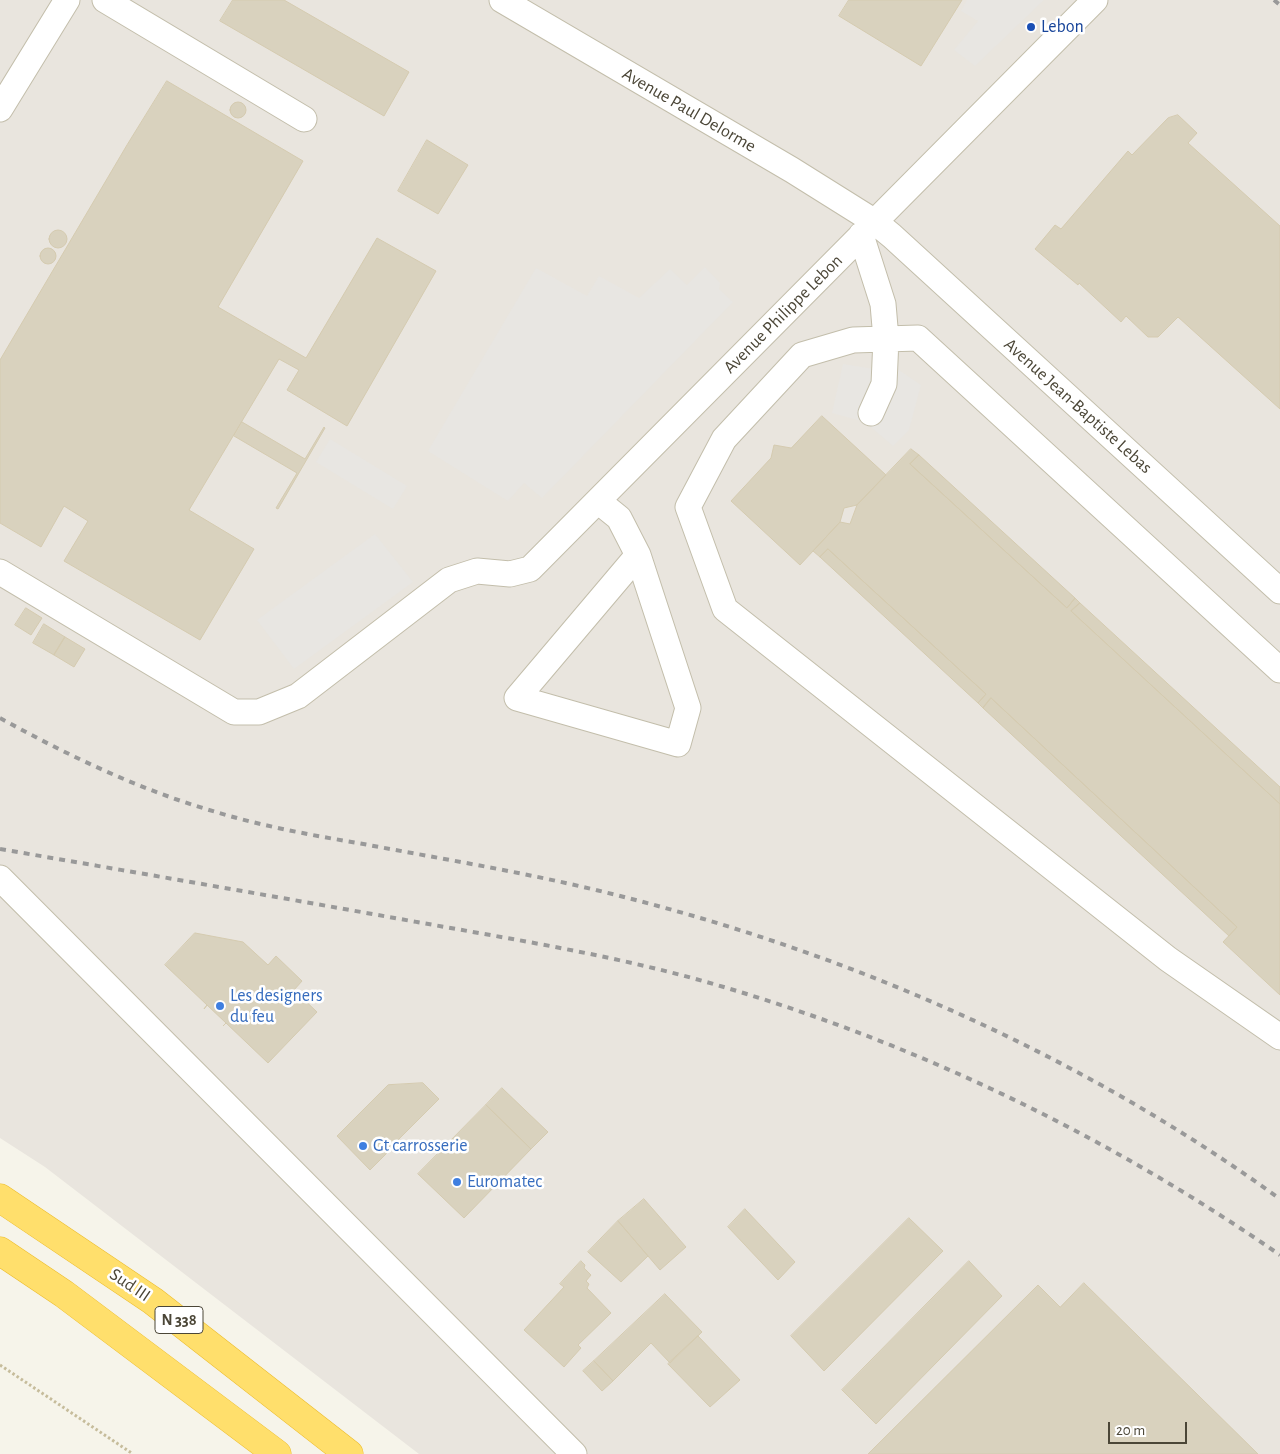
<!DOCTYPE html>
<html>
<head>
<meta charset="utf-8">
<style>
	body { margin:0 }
	#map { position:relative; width:1280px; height:1454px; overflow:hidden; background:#f6f4ea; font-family:"Alegreya Sans",sans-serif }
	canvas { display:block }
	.scale { position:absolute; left:1108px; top:1422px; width:79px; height:22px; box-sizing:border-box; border:2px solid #4b4637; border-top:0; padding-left:6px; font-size:15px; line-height:18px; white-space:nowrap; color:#4b4637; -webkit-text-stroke:4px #fff; paint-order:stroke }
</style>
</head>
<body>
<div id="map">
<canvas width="1280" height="1454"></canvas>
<div class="scale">20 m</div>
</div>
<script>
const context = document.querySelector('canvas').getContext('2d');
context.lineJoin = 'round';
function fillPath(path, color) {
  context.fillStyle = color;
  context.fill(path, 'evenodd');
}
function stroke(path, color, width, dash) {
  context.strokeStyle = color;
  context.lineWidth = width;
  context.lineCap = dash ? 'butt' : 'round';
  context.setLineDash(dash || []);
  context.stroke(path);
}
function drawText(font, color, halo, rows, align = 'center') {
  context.font = font + ' "Alegreya Sans",sans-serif';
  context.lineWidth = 5;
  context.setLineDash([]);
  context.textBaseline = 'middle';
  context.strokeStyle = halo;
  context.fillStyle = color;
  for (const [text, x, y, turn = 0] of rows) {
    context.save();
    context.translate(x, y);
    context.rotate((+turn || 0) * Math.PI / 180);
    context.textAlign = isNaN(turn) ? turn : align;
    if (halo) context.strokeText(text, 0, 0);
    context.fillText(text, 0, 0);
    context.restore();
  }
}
fillPath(new Path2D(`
	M0,0H1280V1454H419L45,1167L0,1138Z`), '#e9e5de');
fillPath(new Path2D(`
	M967,0H1044L975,66L954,50L978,21L961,11Z
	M705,267L720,283L719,289L733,302L542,498L524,483L508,501L428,451L536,268L587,296L599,276L639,298L670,269L687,285Z
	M843,364L874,369L890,364L921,385L909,430L893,446L865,422L832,413Z
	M330,439L407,486L393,509L316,462Z
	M375,534L413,582L294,669L257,620Z`), '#e8e6e2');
const building = new Path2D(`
	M233,0H284L409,72L384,116L220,21Z
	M849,0H962L921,66L839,16Z
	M167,81L303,161L218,307L306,358L377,238L436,271L347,426L287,390L299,370L279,359L189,510L254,549L200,640L64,561L88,521L64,506L41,547L0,523V360L127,145Z
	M230 110a8 8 0 1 1 16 0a8 8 0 1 1-16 0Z
	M1178,115L1197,133L1188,143L1280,226V409L1178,317L1158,337H1148L1126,316L1121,322L1079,283L1078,285L1035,249L1055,225L1061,229L1128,151L1132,155L1168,118Z
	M427,140L468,165L438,214L398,191Z
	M49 239a9 9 0 1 1 18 0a9 9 0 1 1-18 0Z
	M40 256a8 8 0 1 1 16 0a8 8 0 1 1-16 0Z
	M822,416L886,475L857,505L844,508L840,522L800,565L731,501L771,458L774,445L791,448Z
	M242,422L305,459L324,427L325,428L278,509L276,508L297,473L234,436Z
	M911,449L919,455L910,464L1067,608L1075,598L1080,603L1071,611L1280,804V995L1223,942L1237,927L991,698L983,708L978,703L986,694L828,549L820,557L813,551L840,522L850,524L857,505Z
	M919,455L1075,598L1067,608L910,464Z
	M828,549L986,694L978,703L820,557Z
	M1080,603L1280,787V804L1071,611Z
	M26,608L42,618L31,635L15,625Z
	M44,624L65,637L54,655L33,643Z
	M65,637L85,649L74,667L54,655Z
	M991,698L1237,927L1229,936L983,708Z
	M195,933L243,942L268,965L276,956L302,981L294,990L317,1012L268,1063L226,1023L223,1026L226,1023L207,1005L204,1009L207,1005L165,965Z
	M423,1083L439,1099L386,1152L387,1153L370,1170L337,1136L388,1085Z
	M502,1088L548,1132L531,1149L486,1105Z
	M486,1105L531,1149L464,1218L418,1174Z
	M644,1199L686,1247L660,1270L618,1221Z
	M745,1209L795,1262L778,1280L728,1227Z
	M909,1218L943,1251L824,1371L791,1336Z
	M618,1221L648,1256L621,1282L588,1252Z
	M581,1261L585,1265L584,1268L591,1275L586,1281L589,1284L587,1288L611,1313L578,1345L581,1348L564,1367L524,1330L564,1287L560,1284Z
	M969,1261L1002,1296L876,1424L842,1390Z
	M1084,1283L1258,1454H868L1038,1285L1060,1307Z
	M665,1294L702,1332L670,1363L651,1343L613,1381L594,1361Z
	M698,1336L740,1380L710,1407L668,1364Z
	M594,1361L613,1381L602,1391L583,1371Z`);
fillPath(building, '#d9d2be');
stroke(building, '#d5cbb0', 1);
const minor = new Path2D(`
	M105,0L304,119
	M502,0L792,170L875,222L892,236L1280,591
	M0,109L67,0
	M861,235L883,304L886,339L884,384L871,413
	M598,501L619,518L638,555L688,708L678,744L517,698L638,555
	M0,572L234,712H259L298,696L449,580L477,571L510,574L530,569L1095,0
	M1280,670L918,338L853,340L802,355L724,439L688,507L725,609L1168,959L1280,1037
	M0,878L574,1454`);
const highway = new Path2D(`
	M0,1198L153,1301L349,1454
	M0,1251L64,1294L277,1454`);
stroke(minor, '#c3beab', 27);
stroke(highway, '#ecbc2e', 29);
stroke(new Path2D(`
	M0,1365L133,1454`), '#c6bc9b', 3, [2.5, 2.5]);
stroke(minor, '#fff', 25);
stroke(highway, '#ffdf6c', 28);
stroke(new Path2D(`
	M1274,0L1280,5
	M0,718C69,756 140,790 216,812C262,826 310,835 358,843C437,858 517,871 596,890C840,949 1076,1051 1280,1199
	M0,849C139,873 278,897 417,922C517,940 618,956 717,985C918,1044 1108,1136 1280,1255`), '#999', 4, [6, 6]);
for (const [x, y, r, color] of [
	[1031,27,5,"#1a4fb4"],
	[220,1006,5,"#3f7fe0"],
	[363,1146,5,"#3f7fe0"],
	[457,1182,5,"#3f7fe0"]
]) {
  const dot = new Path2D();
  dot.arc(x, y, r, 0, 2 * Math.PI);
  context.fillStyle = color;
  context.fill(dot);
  stroke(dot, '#fff', 2);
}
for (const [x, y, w] of [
	[179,1320,48]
]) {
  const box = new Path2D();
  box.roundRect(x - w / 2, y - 13.5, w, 27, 4);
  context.fillStyle = '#fff';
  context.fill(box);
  stroke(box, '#4b4637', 1);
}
drawText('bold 16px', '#4b4637', null, [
	["N 338",179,1320]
]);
drawText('18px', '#164399', '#fff', [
	["Lebon",1041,27]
], 'left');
drawText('18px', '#4b4637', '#fff', [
	["Avenue Paul Delorme",689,110,30],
	["Avenue Philippe Lebon",783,314,-45],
	["Avenue Jean-Baptiste Lebas",1078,406,42],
	["Sud III",130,1285,34]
]);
drawText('18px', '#366cbe', '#fff', [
	["Les designers",230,996],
	["du feu",230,1017],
	["Gt carrosserie",373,1146],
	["Euromatec",467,1182]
], 'left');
</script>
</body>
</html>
